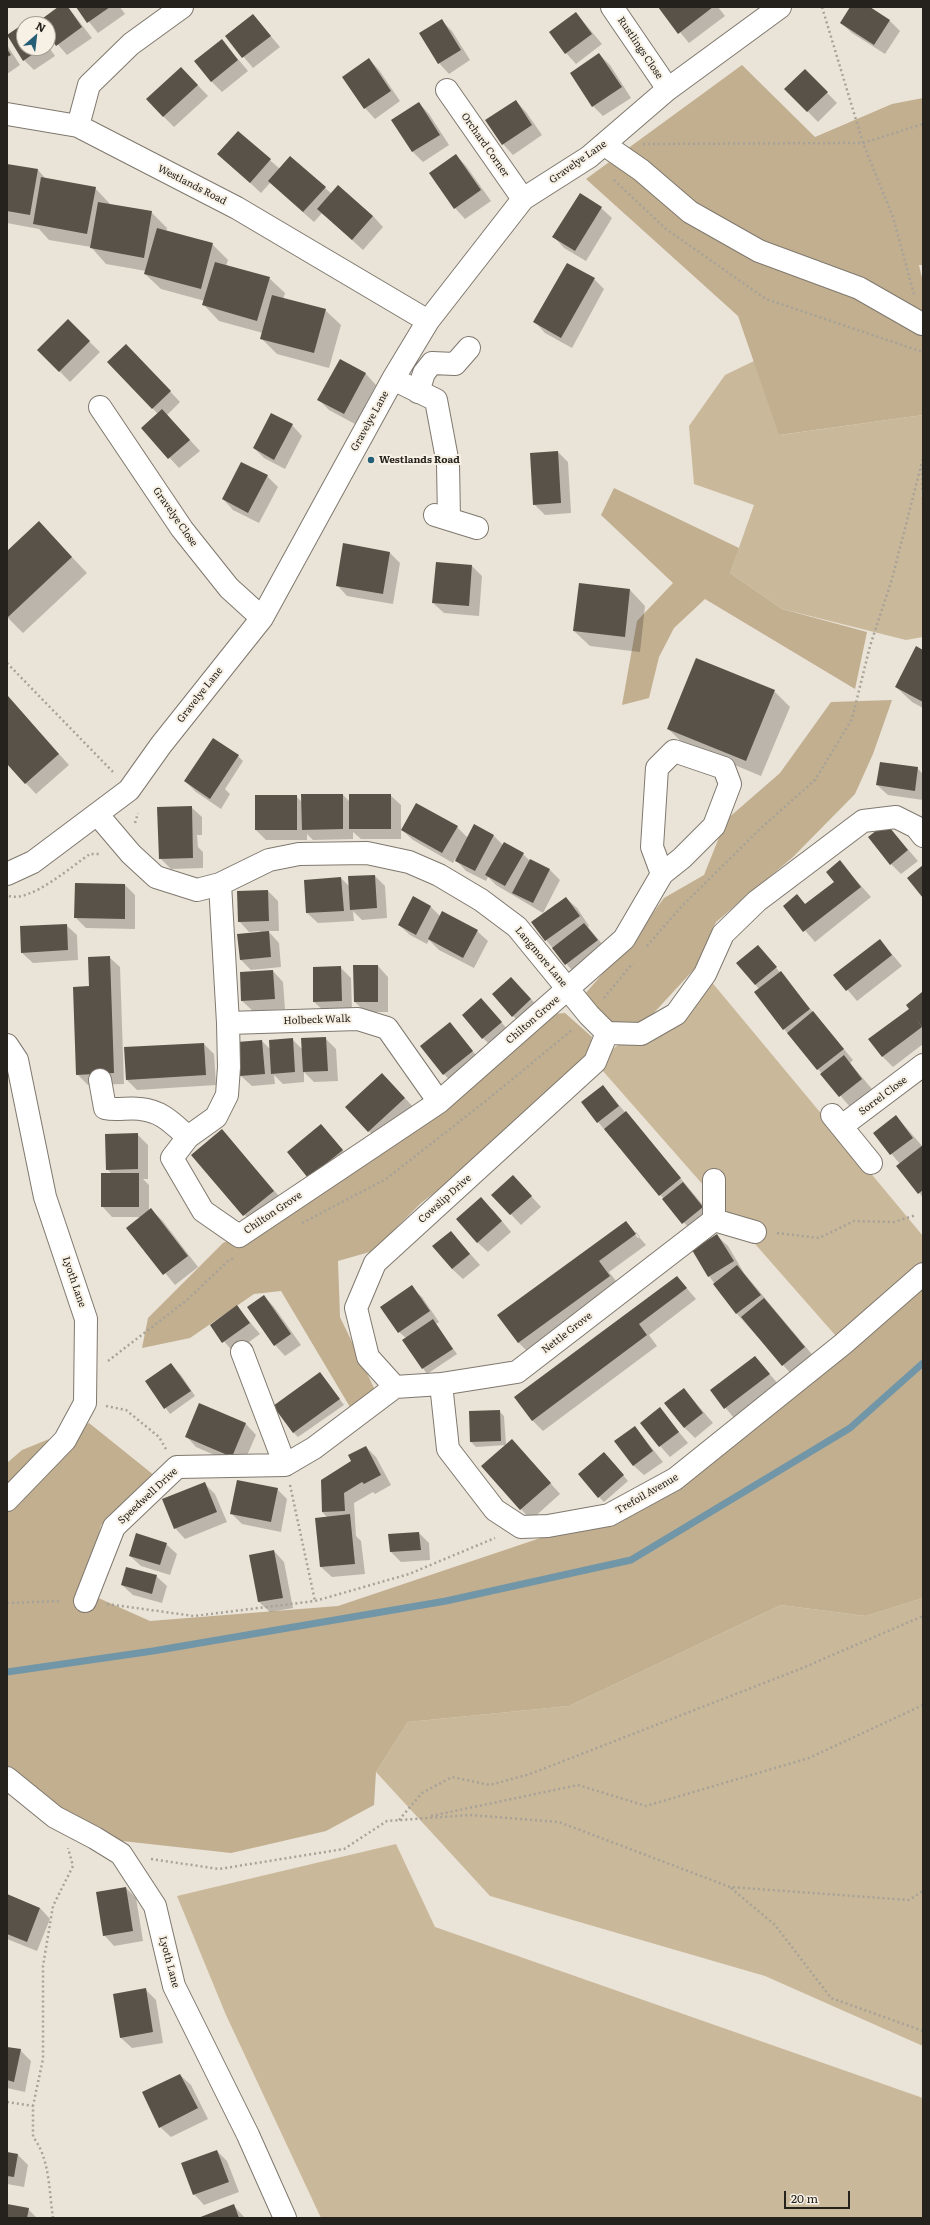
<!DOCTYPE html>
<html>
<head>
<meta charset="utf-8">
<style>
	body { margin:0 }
	#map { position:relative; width:930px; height:2225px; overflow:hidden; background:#eae3d7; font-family:Literata,serif }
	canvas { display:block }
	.frame { position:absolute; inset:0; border:8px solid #25221d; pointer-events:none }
	.north { position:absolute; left:16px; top:16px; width:40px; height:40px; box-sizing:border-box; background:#f7f0e4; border:1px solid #a39e94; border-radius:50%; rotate:28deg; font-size:11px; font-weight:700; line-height:16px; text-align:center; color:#25221d }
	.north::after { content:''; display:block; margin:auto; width:14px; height:18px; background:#245f77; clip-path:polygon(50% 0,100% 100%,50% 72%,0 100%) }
	.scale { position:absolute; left:784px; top:2191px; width:66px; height:18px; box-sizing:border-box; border:2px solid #25221d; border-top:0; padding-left:5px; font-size:12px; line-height:14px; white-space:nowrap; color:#25221d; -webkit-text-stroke:3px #f7f0e4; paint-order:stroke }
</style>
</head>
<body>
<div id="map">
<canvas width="930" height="2225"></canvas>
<div class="frame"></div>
<div class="north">N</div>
<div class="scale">20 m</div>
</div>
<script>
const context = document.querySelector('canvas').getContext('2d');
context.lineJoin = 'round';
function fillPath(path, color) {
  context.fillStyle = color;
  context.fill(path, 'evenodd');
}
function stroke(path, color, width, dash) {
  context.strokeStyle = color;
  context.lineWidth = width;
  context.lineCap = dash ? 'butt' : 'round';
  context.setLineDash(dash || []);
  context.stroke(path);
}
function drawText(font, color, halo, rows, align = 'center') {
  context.font = font + ' Literata,serif';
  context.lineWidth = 4;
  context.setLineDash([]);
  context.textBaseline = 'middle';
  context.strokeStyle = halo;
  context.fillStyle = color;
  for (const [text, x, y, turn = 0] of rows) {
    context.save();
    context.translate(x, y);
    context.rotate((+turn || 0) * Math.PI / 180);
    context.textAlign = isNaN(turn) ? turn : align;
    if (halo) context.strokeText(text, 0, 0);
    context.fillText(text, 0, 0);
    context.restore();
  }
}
fillPath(new Path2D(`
	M754,361L780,435L923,415V488L921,495L923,496V637L906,640L782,609L730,573L754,505L694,484L689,426L725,375Z
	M705,974L923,1236V1274L843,1344L595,1062L640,1029Z
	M923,1598V2046L765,1976L490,1896L376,1772L408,1722L569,1706L781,1605L866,1616Z
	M396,1844L435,1927L923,2098V2218H321L226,2015L177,1896Z`), '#cab89a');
fillPath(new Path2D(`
	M742,65L815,137L892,104L923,98V265H919L923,282V415L779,435L738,316L586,179Z
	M614,488L739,548L730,573L782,609L867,632L855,689L705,599L674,628L659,657L649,698L622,705L637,621L673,583L601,515Z
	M892,700L873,754L855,794L793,857L716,922L698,965L639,1029L612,1028L584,995L637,934L664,898L704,875L726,820L780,773L831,702Z
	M565,1013L592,1037L587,1061L508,1137L421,1203L373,1251L338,1261L340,1317L375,1390L350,1407L281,1291L254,1294L190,1338L142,1348L148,1318L223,1243L305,1205L552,1014Z
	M923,1274V1598L866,1616L781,1605L569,1706L408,1722L376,1772L374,1805L326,1831L231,1853L95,1838L7,1773V1463L22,1450L89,1423L155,1476L101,1525L85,1592L150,1621L338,1606L609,1515L675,1479Z`), '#c2af90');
fillPath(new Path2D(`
	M60,7H68L92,38L67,55L48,33V24H42Z
	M77,7H120L125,14L98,33Z
	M659,7H718L725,16L689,43Z
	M851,7H868L889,20L900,31L885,54L852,33L841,23Z
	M576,13L602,44L576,64L566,53Z
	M253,15L280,47L253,68L226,36Z
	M442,21L452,31L470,60L449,74L439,63Z
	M24,25V48H48V46L55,56L34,70L24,60Z
	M222,40L248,71L222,92L211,81Z
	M7,45L20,65L7,74Z
	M599,54L610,65L631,98L603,116L593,106Z
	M369,59L379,70L400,101L375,119L365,108Z
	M805,70L837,103L818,122L786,89Z
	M192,79L208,96L174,127L163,116Z
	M516,101L526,112L542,135L513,155L503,144Z
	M419,103L429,114L449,145L423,162L413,152L392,120Z
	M238,132L280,169L325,188L332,194L373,216L383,227L363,250L322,213L314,222L270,183L261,193L219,154Z
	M456,155L466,166L491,201L465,219L455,208Z
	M7,165L38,170L46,179L95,188L111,205L151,212L167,228L166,232L212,244L228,260L226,266L269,278L285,293L283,299L325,310L341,325L329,368L277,354L261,338L263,333L219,321L204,305L205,301L161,289L145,274L146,271L106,264L91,247L49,240L39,229L7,223Z
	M601,208L612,218L586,261L564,248L554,237Z
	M594,279L604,289L572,348L545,333L535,322Z
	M68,321L100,352L70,382L39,350Z
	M136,355L180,402L167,415L200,451L179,468L142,428L158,414L108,362Z
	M340,360L366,374L376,385L355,424L329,410L318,399Z
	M292,425L302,436L285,469L264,458L254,448Z
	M558,452L568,462L571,513L545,515L534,504Z
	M267,476L278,487L259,523L233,510L223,499Z
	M54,538L87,573L23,633L7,617V552Z
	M390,553L400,563L393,604L347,596L337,585Z
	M472,566L482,576L479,616L444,613L433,603Z
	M630,590L645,606L640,652L590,646L574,631Z
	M923,651V708L912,702L896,687Z
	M774,691L790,707L761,776L684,744L668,729Z
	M8,698L69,765L36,794L7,763Z
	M238,756L243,761L225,789L230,794L221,809L196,792L185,781Z
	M917,768L923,774V800L888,795L877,785Z
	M343,795L350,802L390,795L401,805V839H361L353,832V839L313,840L307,834V840H266L256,830V796H296L302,802Z
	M191,807L202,817V835H197L198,847L203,852V868L171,869L160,858Z
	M886,824L918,861L901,874L891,864Z
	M475,826L494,836L503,845L523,854L530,861L550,870L560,880L543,913L496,885L488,877L486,881L466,871L455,859L453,863L413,840L402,830L457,827L468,838Z
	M840,862L871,897L815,942L784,906L797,895L806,905L836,882Z
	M375,876L385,886L387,918L362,920L353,911L354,921L318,923L307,913L341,878L350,887Z
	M125,885L135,895V929L86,928L75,917Z
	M268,891L278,901L279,931H268L279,943L281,967L251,970L241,960L260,931L249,932L239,921Z
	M413,898L431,907L441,917L477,931L488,941L474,968L439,950L429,940L427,944L410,935L399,925Z
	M566,898L577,908L589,926L588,927L607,950L576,975L546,940Z
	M66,925L77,935L78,960L33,963L22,953Z
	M880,940L902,966L857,1001L835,975Z
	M758,946L853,1060L850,1063L872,1089L850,1107L784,1029L755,992L759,989L737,963Z
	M109,957L120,967L124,1084L88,1085L77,1074L90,987Z
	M378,966L388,977V1012H365L355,1002Z
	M340,967L351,978L352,1011L325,1012L314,1002Z
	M273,971L283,982L285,1009L253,1011L242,1001Z
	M522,989L541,1010L523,1026L513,1016Z
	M922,994L923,1044L893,1067L882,1056L910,1009L907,1006Z
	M481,1000L511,1033L493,1048L483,1038Z
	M449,1024L482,1062L454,1085L444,1074Z
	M325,1038L336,1049L338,1081L314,1082L304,1072V1082L283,1084L274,1075L275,1084L252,1086L241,1076L262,1041L271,1050L292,1039L303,1050Z
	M204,1044L214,1054L216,1085L137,1090L127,1080Z
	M393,1085L415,1109L379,1142L347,1107Z
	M603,1086L713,1217L693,1233L598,1122Z
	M896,1116L923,1147V1198L900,1164L874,1133Z
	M321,1126L352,1161L309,1178Z
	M222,1130L284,1202L254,1226L193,1155Z
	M137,1134L148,1145V1179H143L149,1185V1212L151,1210L162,1220L198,1267L175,1285L128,1228L142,1217H112L102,1206L112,1174L107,1169Z
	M523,1187L541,1207L521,1225L493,1195Z
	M492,1209L511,1232L488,1252L477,1242Z
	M626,1222L646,1245L609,1272L620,1286L529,1353L518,1342ZM633,1232H636L640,1237L638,1238Z
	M451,1232L480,1265L463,1279L452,1269Z
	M717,1236L728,1246L744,1273L815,1358L793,1376L737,1314L709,1276Z
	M677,1277L696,1299L649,1335L657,1346L543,1431L532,1420Z
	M411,1287L422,1297L439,1322L436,1324L457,1354L427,1374L403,1340L406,1338L399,1332Z
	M264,1296L274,1307L301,1345L285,1356L275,1345L248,1307Z
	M237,1307L260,1334L234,1353L211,1326Z
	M755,1357L779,1385L735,1419L711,1391Z
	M171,1364L181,1375L195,1396L170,1414L146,1381Z
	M320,1373L344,1405L298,1437L293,1432Z
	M684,1389L713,1423L695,1438L684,1427Z
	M660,1409L688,1443L670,1457L660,1446Z
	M499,1411L504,1416L506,1445L476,1447L471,1442Z
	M246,1424L256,1435L242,1467L196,1447L186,1436Z
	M635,1427L663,1462L644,1475L633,1465Z
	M366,1447L376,1457L391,1485L375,1494L373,1492L354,1503L356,1536L361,1541L365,1574L332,1577L321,1567L328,1518L322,1512L353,1462Z
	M522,1451L560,1494L531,1520L521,1509Z
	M609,1458L628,1481L604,1502L599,1497Z
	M205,1484L215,1494L227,1522L185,1539L175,1528Z
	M277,1489L287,1499L281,1532L242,1524L231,1513Z
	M419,1533L429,1543L430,1560L401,1562L391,1552Z
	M166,1544L177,1554L170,1575L141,1566L130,1556Z
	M274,1551L284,1562L293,1608L270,1612L259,1602Z
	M156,1576L167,1586L162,1603L133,1595L122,1585Z
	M126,1888L136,1898L143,1941L114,1946L104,1935Z
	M7,1895L40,1908L50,1919L37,1951L7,1939Z
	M145,1989L156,2000L163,2043L132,2048L121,2038L114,1995Z
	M7,2048L20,2050L31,2061L25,2092L7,2088Z
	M180,2075L191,2085L208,2119L171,2137L160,2127Z
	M217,2151L227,2161L239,2192L204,2205L194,2194Z
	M7,2153L18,2155L28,2165L24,2187L7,2184Z
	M7,2205L28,2209L37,2218H7Z
	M233,2205L245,2218H201Z`), '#0003');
stroke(new Path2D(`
	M7,1672L153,1651L446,1601L631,1560L850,1428L923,1363`), '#7196a7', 7);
fillPath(new Path2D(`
	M58,7H68L82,27L56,46L48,34V24H41L39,21Z
	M76,7H110L87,23Z
	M658,7H713L678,34Z
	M850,7H870L890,20L874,45L840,23Z
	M576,12L592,34L565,54L549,32Z
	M253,14L271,36L242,58L225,36Z
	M442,19L461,50L438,64L419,33Z
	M29,20L31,24H24V48H42L23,61L7,35Z
	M222,39L238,60L211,82L194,61Z
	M7,49L11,55L7,57Z
	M599,53L622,87L592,107L570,73Z
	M369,58L391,91L364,109L342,77Z
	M181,67L198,85L163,117L146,99Z
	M805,69L828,92L807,112L784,89Z
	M516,100L532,125L502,145L485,120Z
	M419,102L440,135L412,152L391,120Z
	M238,131L271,159L250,183L217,154Z
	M456,154L481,190L454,209L429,173Z
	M290,156L326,187L303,212L268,181Z
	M7,164L38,169L30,215L7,211Z
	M41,177L96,187L87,234L33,224Z
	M338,185L373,216L352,240L317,209Z
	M580,193L602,207L575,251L552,237Z
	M98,202L152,211L144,258L90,248Z
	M157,228L213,243L201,289L144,274Z
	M215,262L270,277L257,321L202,305Z
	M567,263L595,278L561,338L533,322Z
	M272,295L326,309L314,353L260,339Z
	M68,319L90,341L59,372L37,350Z
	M126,344L171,391L152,409L107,362Z
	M340,359L366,373L344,414L317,400Z
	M162,409L190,440L168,459L141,428Z
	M271,413L293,424L274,460L253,448Z
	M558,451L561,503L533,505L530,453Z
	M241,462L268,475L248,513L222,499Z
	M39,521L72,557L7,618V551Z
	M343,543L390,552L383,594L336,586Z
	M436,562L472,565L469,606L432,603Z
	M579,583L630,589L625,637L573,631Z
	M916,646L923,650V702L895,687Z
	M696,658L775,690L746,761L667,729Z
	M8,696L59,754L25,784L7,764Z
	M213,738L239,755L210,799L184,781Z
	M880,762L918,767L915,791L876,785Z
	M301,794H343V829L302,830Z
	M349,794H391V829H349Z
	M255,795H297V830H255Z
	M416,803L458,826L442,853L401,830Z
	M192,806L193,858L159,859L157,807Z
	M886,823L908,850L890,865L868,837Z
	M474,824L494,835L475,871L455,861Z
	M504,842L524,853L505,886L485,875Z
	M530,859L550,869L533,903L512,893Z
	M840,860L861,887L803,932L783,906L797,894L805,904L834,882L826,872Z
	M923,865V898L907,878Z
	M375,875L377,908L350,910L348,876Z
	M341,877L344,911L306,913L304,880Z
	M75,883L125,884V919L74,918Z
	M268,890L269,921L238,922L237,891Z
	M413,896L431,906L416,935L398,925Z
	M566,897L580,916L545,941L531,922Z
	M442,911L478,930L463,958L428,939Z
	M584,923L598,940L565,965L552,948Z
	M67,924L68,950L21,953L20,926Z
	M269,931L271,957L240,960L237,934Z
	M880,939L892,955L846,991L833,975Z
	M758,945L777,967L755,985L736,963Z
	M110,956L114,1073L76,1075L73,987L89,986L88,957Z
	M353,965H378V1002H354Z
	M341,966L342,1001L313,1002V967Z
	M273,970L275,999L241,1001L240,972Z
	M781,971L810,1009L783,1030L754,992Z
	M511,977L531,999L512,1017L492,994Z
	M922,992L923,1028L915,1017L922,1027L882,1057L868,1039L909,1009L906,1005Z
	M481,998L502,1022L482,1039L462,1015Z
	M813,1011L844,1049L817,1070L787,1033Z
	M450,1022L473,1051L443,1075L420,1046Z
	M326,1037L328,1071L303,1072L301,1038Z
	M293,1038L295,1072L271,1074L269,1040Z
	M262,1040L265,1074L240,1076L237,1042Z
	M204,1043L206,1075L126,1080L124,1047Z
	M844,1055L862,1079L839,1097L820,1074Z
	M382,1073L405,1098L368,1132L345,1107Z
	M603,1085L619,1106L597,1123L581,1102Z
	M626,1111L681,1178L659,1196L604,1129Z
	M896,1115L913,1138L890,1155L873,1133Z
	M321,1124L343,1150L308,1178L287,1152Z
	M222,1129L274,1191L243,1216L191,1155Z
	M138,1133V1169L106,1170L105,1134Z
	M923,1145V1190L918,1194L896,1166Z
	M101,1173H139V1207H101Z
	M513,1175L532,1196L510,1215L491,1195Z
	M683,1182L703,1207L682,1224L662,1199Z
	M481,1197L502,1221L477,1243L456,1219Z
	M151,1208L188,1256L163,1275L126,1228Z
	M626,1221L636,1234L599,1261L610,1276L518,1343L497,1315Z
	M451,1231L470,1254L452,1269L432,1246Z
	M717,1234L734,1261L708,1277L692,1250Z
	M737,1265L761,1295L736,1314L713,1284Z
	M677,1276L687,1288L639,1324L647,1335L532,1421L514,1397Z
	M412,1285L430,1311L398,1333L380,1307Z
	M264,1295L291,1334L274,1346L247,1307Z
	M764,1298L805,1347L782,1366L741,1317Z
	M237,1305L250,1323L222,1343L210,1325Z
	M433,1319L453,1349L422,1369L402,1340Z
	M755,1356L770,1374L724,1409L710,1390Z
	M171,1363L191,1391L164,1409L145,1381Z
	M320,1372L340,1399L293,1433L273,1406Z
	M684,1388L703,1413L684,1428L664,1403Z
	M199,1403L246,1423L232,1457L185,1437Z
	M660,1407L679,1432L659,1447L640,1423Z
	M500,1410L501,1441L470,1442L469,1411Z
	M635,1426L653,1451L633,1466L614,1441Z
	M512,1439L551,1483L520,1510L481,1466Z
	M366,1446L381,1475L364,1484L362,1482L344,1493L345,1511L322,1512L321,1480L351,1461L348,1455Z
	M604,1452L624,1475L598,1498L578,1474Z
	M237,1480L278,1488L271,1522L230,1514Z
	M205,1482L217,1512L174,1529L162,1499Z
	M350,1514L355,1564L320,1567L315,1518Z
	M419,1532L421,1550L390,1552L388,1534Z
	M136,1533L167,1543L160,1565L129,1556Z
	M274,1550L283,1598L258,1602L249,1555Z
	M126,1567L157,1575L152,1594L121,1585Z
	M126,1887L133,1931L103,1936L96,1892Z
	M7,1894L40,1908L27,1942L7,1934Z
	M146,1988L153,2032L120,2038L113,1994Z
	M7,2047L21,2049L14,2082L7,2080Z
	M180,2074L198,2108L159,2128L142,2092Z
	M217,2150L229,2182L193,2195L181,2163Z
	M7,2152L18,2154L14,2177L7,2176Z
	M7,2204L29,2208L27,2218H7Z
	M234,2204L239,2218H198Z`), '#595248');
const minor = new Path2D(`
	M612,7L668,89
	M447,90L523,199
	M7,114L78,126L237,208L428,321
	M78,126L89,85L131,44L182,7
	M605,145L641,170L690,212L759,251L859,288L922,324
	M393,379L436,400L448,464L449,519
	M418,392L424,373L432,363L455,364L469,348
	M100,407L182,529L229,588L262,618
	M435,515L477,528
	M97,814L131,854L156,877L197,890L220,884L269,860L299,854L367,853L409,862L439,875L481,900L517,927L589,1015L607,1033L641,1034L676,1014L705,974L723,934L757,901L863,821L896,817L916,827L923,836
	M7,874L33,862L129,790L161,745L262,618L393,379L428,321L523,199L589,157L668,89L780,7
	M220,884L228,1023L229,1067L227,1095L216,1117L188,1137L172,1158L203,1211L239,1236L439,1102L624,939L662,874L652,847L657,768L674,751L724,768L730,784L714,826L682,858L662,874
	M228,1023L358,1019L387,1028L439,1102
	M7,1045L17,1060L45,1197L86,1319L85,1403L65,1440L7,1500
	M100,1080L105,1108C117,1111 128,1107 140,1109C162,1111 172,1123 188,1137
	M832,1115L871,1163
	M842,1126L923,1065
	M714,1180V1220L755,1232
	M242,1352L285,1465
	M441,1384L448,1449L495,1510L521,1527L548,1526L609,1515L675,1479L843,1344L923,1274
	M395,1387L368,1357L356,1308L375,1263L595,1062L607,1033
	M395,1387L441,1384L517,1372L714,1220
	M85,1601L114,1527L177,1467L285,1465L314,1448L395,1387
	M7,1778L55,1817L95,1838L121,1854L155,1906L174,1986L248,2135L285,2218`);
stroke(minor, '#7f786e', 24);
stroke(new Path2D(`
	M822,7L863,143L893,217L914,294
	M643,144L863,143L923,124
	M614,180L666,229L766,299L923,352
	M922,468L923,505
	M7,663L114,773
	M135,823L138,813
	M9,896C30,903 72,866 90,854H101
	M647,946L681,907L762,827L815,780L852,719L870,646L892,579L923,458
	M604,998L633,963
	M302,1223L386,1179L487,1100L572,1030
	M777,1233L819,1238L854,1221L894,1222L916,1215
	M108,1361L187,1300L228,1261L234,1258
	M106,1406L126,1410L159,1437L166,1449
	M290,1485L315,1601
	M7,1603L62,1601
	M107,1604L194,1616L315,1601L409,1574L495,1538
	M431,1816L578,1785L646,1806L809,1758L923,1705
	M399,1820L422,1793L452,1777L490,1785L530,1774L800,1669L923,1616
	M151,1859L219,1869L344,1849L387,1821L470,1815L559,1822L730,1887L909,1900L923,1891
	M731,1888L775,1925L831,1998L923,2031
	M7,2102L33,2106
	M53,2218C49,2192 50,2158 33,2137V2106L43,2059V1966L53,1906L73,1866L68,1848`), '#a7a298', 2.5, [2, 3]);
stroke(minor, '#fff', 22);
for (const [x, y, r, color] of [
	[371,460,4,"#245f77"]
]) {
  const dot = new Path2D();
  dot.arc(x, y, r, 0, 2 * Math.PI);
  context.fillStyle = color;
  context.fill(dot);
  stroke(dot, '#f7f0e4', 1.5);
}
drawText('10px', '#25221d', '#f7f0e4', [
	["Rustlings Close",640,48,56],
	["Orchard Corner",485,145,55],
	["Gravelye Lane",578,162,-35],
	["Westlands Road",192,185,27],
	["Gravelye Lane",370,421,-61],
	["Gravelye Close",175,517,55],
	["Gravelye Lane",200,695,-52],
	["Langmore Lane",541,957,50],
	["Holbeck Walk",317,1020,-2],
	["Chilton Grove",533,1020,-41],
	["Sorrel Close",883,1096,-37],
	["Cowslip Drive",445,1199,-42],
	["Chilton Grove",273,1213,-34],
	["Lyoth Lane",74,1282,71],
	["Nettle Grove",567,1333,-38],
	["Trefoil Avenue",647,1494,-30],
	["Speedwell Drive",148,1496,-43],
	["Lyoth Lane",169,1962,75]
]);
drawText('bold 10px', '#25221d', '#f7f0e4', [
	["Westlands Road",379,460]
], 'left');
</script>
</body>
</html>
